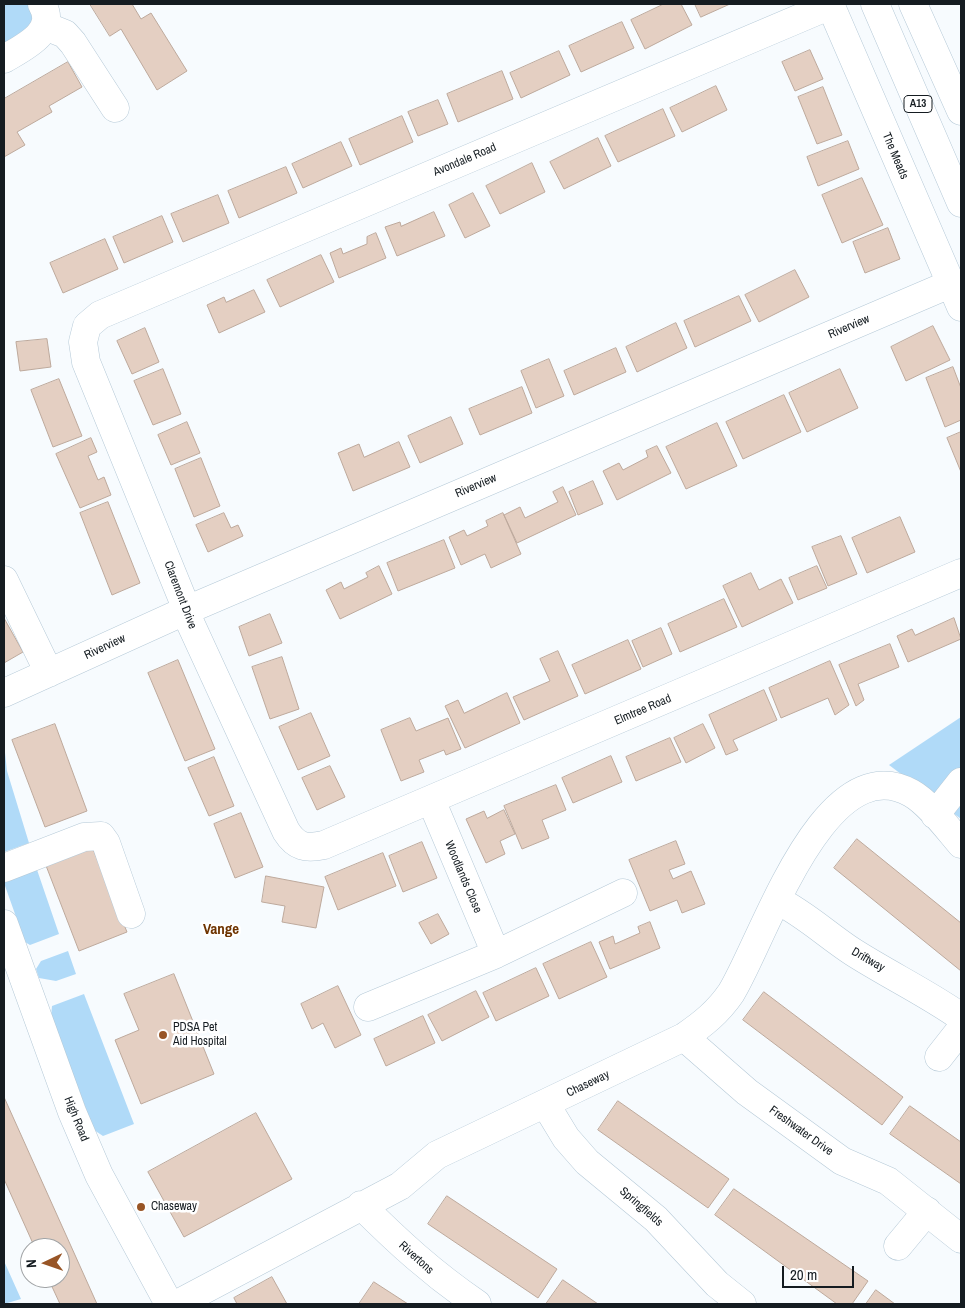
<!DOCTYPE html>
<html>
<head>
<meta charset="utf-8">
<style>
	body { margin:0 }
	#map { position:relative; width:965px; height:1308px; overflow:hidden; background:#f7fbfe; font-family:"Archivo Narrow",sans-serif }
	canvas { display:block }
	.frame { position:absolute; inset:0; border:5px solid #151c21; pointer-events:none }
	.north { position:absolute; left:20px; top:1238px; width:50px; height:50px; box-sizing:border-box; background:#fff; border:1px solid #a1a4a6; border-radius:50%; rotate:267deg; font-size:14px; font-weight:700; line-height:20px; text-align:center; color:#151c21 }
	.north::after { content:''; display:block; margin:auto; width:18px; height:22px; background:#985526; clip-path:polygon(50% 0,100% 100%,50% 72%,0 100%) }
	.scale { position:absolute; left:782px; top:1266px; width:72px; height:22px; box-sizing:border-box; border:2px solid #151c21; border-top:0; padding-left:6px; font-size:15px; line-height:18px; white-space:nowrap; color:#151c21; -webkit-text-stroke:4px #fff; paint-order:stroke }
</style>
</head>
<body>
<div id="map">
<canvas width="965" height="1308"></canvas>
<div class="frame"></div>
<div class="north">N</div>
<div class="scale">20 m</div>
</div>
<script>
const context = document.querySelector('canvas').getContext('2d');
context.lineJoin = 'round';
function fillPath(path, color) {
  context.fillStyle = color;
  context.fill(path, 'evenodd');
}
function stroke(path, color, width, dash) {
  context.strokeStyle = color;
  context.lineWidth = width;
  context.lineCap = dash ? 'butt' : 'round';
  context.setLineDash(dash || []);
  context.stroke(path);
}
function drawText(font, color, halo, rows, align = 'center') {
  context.font = font + ' "Archivo Narrow",sans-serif';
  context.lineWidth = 5;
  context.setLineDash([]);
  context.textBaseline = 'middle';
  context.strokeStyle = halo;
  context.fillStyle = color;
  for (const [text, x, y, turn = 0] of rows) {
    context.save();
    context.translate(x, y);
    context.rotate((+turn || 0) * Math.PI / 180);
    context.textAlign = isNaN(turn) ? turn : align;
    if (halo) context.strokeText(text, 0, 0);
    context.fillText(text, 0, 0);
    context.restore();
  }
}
fillPath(new Path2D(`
	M4,4H32L34,25L4,48Z
	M961,717V819L889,765Z
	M4,743L7,771L29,843L4,852Z
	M34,861L59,934L30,945L25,942L4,883V872Z
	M68,951L76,974L56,981L39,978L36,969L41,961Z
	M84,994L134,1124L103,1136L94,1130L51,1017L52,1006Z
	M4,1261L21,1299L4,1304Z`), '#b0daf8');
const building = new Path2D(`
	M90,4H132L141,19L151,13L187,71L157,90L121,29L110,36Z
	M664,4H681L692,25L645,49L631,20Z
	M695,4H730L701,17Z
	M622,22L634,48L581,72L569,46Z
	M810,50L823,79L795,91L782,62Z
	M559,51L570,75L521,98L510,73Z
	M68,62L82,87L49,106L52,112L17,132L25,145L4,157V99Z
	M502,71L513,99L458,122L447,94Z
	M716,86L727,110L682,132L670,108Z
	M823,87L842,135L817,144L798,97Z
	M438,100L448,124L418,136L408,112Z
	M663,109L675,136L618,162L605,136Z
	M402,116L413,142L360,165L349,139Z
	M598,138L611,166L564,189L550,162Z
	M848,141L859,169L818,186L807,157Z
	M341,142L352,166L303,188L292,164Z
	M532,163L545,192L500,214L486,186Z
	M286,167L297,193L239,218L228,191Z
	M862,178L883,225L842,243L822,195Z
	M473,193L490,226L465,238L449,205Z
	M218,195L229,223L183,242L171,214Z
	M434,212L445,236L397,256L385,227L400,222L401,226Z
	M162,216L173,242L124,263L113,237Z
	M888,228L900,259L865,273L853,242Z
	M376,233L386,258L339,278L330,253L341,248L343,254L367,244V237Z
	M105,239L118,269L63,293L50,263Z
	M321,255L334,282L280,307L267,280Z
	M795,270L809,297L759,322L745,295Z
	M254,290L265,312L219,333L207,305L224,297L226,302Z
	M739,296L751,321L695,347L684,321Z
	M676,323L687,348L637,372L626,347Z
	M933,326L950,360L906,381L891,347Z
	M145,328L159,362L132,374L117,341Z
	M47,339L51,367L20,371L16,342Z
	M616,348L626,372L574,395L564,371Z
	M549,359L564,396L536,408L521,371Z
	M953,367L961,388V420L945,427L926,378Z
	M163,369L181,414L153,425L134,381Z
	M840,369L858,408L807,432L789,393Z
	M59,379L82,436L53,447L31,390Z
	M522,387L532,413L480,435L469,409Z
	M784,395L801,432L743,459L726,422Z
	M451,417L463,444L420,463L408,436Z
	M187,422L200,453L171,465L158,435Z
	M717,423L737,466L686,489L666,447Z
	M961,432V472L947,438Z
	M91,438L97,452L88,456L98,480L104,477L111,495L80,508L56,454Z
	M399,442L410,467L353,491L338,453L359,444L364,457Z
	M657,446L671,473L617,500L603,471L619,463L623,470L648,457L646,451Z
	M201,458L220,506L194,517L175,469Z
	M593,481L603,504L578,515L569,492Z
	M563,487L576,515L517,543L504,515L520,507L525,518L558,502L553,492Z
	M108,502L140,583L112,595L80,513Z
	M224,513L231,528L238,525L243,536L208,552L196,525Z
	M503,513L521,554L491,568L485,554L461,565L449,537L464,530L467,536L488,526L486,521Z
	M900,517L915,552L867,573L852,538Z
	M841,536L857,574L828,586L812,547Z
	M444,540L455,568L398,591L387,563Z
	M379,566L392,594L340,619L326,590L341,582L344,589L368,577L366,573Z
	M817,566L827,588L798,600L789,578Z
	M751,573L759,590L781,579L793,603L742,627L723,586Z
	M724,599L737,627L680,652L668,624Z
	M270,614L282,643L249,656L239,627Z
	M4,618L23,652L4,663Z
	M954,618L961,639L908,662L897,636L912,629L915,635Z
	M661,628L672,654L643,667L632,641Z
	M628,640L641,669L585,694L572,665Z
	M890,644L899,667L858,684L864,700L856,706L839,665Z
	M558,651L578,696L524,720L513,697L550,681L540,659Z
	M282,657L299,709L270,719L252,667Z
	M178,660L215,749L185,761L148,673Z
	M830,661L849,705L835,715L828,698L781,718L769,688Z
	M764,690L777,720L733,740L738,750L726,755L709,715Z
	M507,693L520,723L465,748L445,706L458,700L464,713Z
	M311,713L330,756L298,770L279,727Z
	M410,718L416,731L448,718L461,749L446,755L444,750L419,760L424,772L401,781L381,730Z
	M55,724L87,811L45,827L12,740Z
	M703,724L715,748L686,763L674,738Z
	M670,738L681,762L636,781L626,757Z
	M611,756L622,782L573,803L562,778Z
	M214,757L234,806L209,816L188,768Z
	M330,766L345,797L317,810L302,778Z
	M556,785L566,810L542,820L549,838L522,849L504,806Z
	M504,810L515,834L500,841L505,854L486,863L466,819L484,811L487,818Z
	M241,813L263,867L235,878L214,824Z
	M857,839L961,923V971L834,868Z
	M676,841L685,864L669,870L673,879L691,871L705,904L682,913L677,900L650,911L629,860Z
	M422,842L437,878L403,892L389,856Z
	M91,844L127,932L79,951L45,863Z
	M383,853L396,886L338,910L325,877Z
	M266,876L324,887L316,928L282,922L285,906L262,902Z
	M438,914L449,934L431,944L419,923Z
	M650,922L660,948L610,969L599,942L613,936L615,944L640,933L638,927Z
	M591,942L607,977L559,999L543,964Z
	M536,968L549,996L496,1021L483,993Z
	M174,974L214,1074L141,1104L115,1040L139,1030L124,994Z
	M338,986L361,1035L335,1048L323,1023L312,1029L301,1004Z
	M476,991L489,1017L442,1041L428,1015Z
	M764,992L903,1097L882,1125L743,1020Z
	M423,1016L435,1043L386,1066L374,1039Z
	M4,1097L97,1304H60L48,1278H60V1248H35L4,1179Z
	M618,1101L729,1179L708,1208L598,1130Z
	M910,1106L961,1142V1184L890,1134Z
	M256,1113L292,1179L184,1237L148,1172Z
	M734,1189L868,1281L852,1304H837L715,1215Z
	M447,1196L557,1269L538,1298L428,1224Z
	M272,1277L287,1304H237L234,1298Z
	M563,1280L598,1304H546Z
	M374,1282L408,1304H359Z
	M876,1290L895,1304H866Z`);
fillPath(building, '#e4cfc2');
stroke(building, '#bda99c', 1);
const minor = new Path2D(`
	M830,4L961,307
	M831,5L100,315L87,326L83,342L86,362L187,610L188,618L286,831C296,847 306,849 324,845L961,573
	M45,26L65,34L73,43L115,108
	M4,59C24,47 58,32 42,4
	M4,580L49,673
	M4,693L187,610L950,284
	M431,800L496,954
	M935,815L961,782
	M4,868L84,837L101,836L106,843L131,914
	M777,900C805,914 827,935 853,952C889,975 927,993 961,1017
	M368,1007L496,954L623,893
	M684,1037L747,1092L842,1161L888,1181L961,1239
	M939,1057L961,1029
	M546,1105L566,1138L587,1162L656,1219L717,1284L742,1304
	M361,1205C399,1243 432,1273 477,1304
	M898,1246L927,1211
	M177,1304L400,1186L437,1155L684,1037C703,1024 718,1012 731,993C763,942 824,745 911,793C929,803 948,829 961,844`);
const major = new Path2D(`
	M4,924L72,1112L99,1175L169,1304`);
const highway = new Path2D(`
	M875,4L961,203
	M913,4L961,111`);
stroke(minor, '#b5c9d7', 29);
stroke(major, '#b5c9d7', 29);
stroke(highway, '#b5c9d7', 29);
stroke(minor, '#fff', 28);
stroke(major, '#fff', 28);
stroke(highway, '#fff', 28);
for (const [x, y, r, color] of [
	[163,1035,5,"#985526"],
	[141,1207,5,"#985526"]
]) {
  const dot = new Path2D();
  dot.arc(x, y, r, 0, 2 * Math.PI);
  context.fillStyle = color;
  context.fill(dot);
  stroke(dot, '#fff', 2);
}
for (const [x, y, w] of [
	[918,104,28]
]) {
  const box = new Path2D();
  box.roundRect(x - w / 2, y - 8.5, w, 17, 4);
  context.fillStyle = '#fff';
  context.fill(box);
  stroke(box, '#151c21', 1);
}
drawText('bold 11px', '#151c21', null, [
	["A13",918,104]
]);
drawText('12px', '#151c21', '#fff', [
	["The Meads",895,156,67],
	["Avondale Road",465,160,-23],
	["Riverview",849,327,-23],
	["Riverview",476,486,-23],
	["Claremont Drive",180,595,69],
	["Riverview",105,647,-25],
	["Elmtree Road",643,710,-23],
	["Woodlands Close",463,877,67],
	["Driftway",868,960,30],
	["Chaseway",588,1084,-26],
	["High Road",76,1119,68],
	["Freshwater Drive",801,1131,36],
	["Springfields",641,1207,41],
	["Rivertons",416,1258,42]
]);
drawText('12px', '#151c21', '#fff', [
	["PDSA Pet",173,1028],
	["Aid Hospital",173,1042],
	["Chaseway",151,1207]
], 'left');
drawText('bold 15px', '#6f3401', '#fff', [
	["Vange",221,930]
]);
</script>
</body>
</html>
